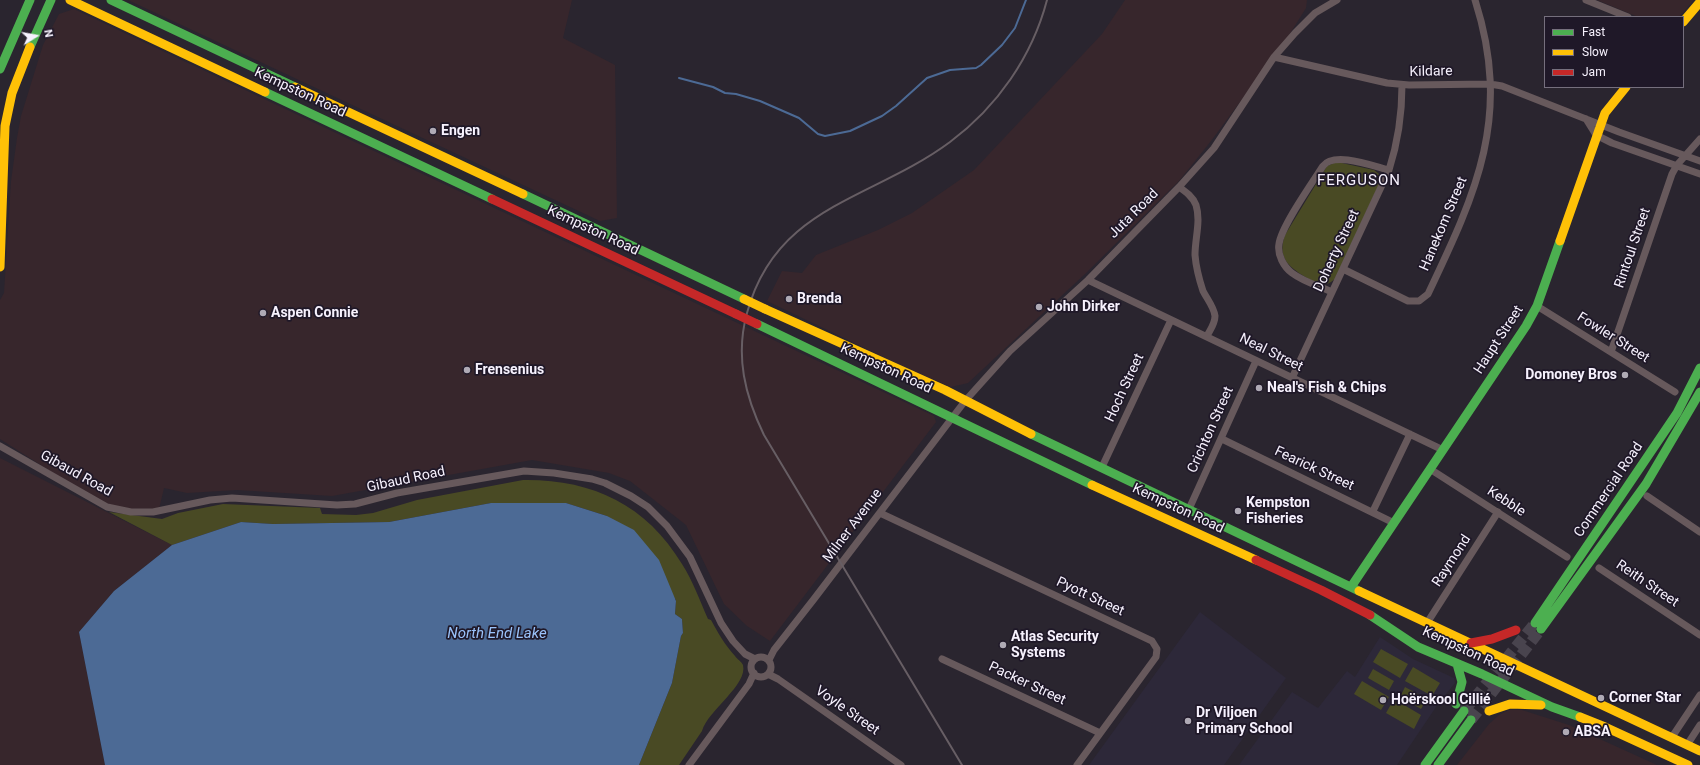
<!DOCTYPE html>
<html>
<head>
<meta charset="utf-8">
<style>
	body { margin:0 }
	#map { position:relative; width:1700px; height:765px; overflow:hidden; background:#2a252f; font-family:Roboto,sans-serif }
	canvas { display:block }
	.legend { position:absolute; left:1544px; top:16px; width:140px; height:72px; box-sizing:border-box; background:#1f1828; border:1px solid #756f7d; margin:0; padding:5px 7px; list-style:none; font-size:12px; color:#f6f1fd }
	.legend li { display:flex; align-items:center; gap:8px; height:20px }
	.legend b { width:20px; border:1px solid #756f7d }
	.north { position:absolute; left:16px; top:16px; width:40px; height:40px; -webkit-text-stroke:3px #1f1828; paint-order:stroke; rotate:79deg; font-size:11px; font-weight:700; line-height:16px; text-align:center; color:#f6f1fd }
	.north::after { content:''; display:block; margin:auto; width:14px; height:18px; background:#f6f1fd; clip-path:polygon(50% 0,100% 100%,50% 72%,0 100%) }
</style>
</head>
<body>
<div id="map">
<canvas width="1700" height="765"></canvas>
<ul class="legend">
<li><b style="height:5px;background:#4caf50"></b>Fast</li>
<li><b style="height:5px;background:#ffc107"></b>Slow</li>
<li><b style="height:5px;background:#c62828"></b>Jam</li>
</ul>
<div class="north">N</div>
</div>
<script>
const context = document.querySelector('canvas').getContext('2d');
context.lineJoin = 'round';
function fillPath(path, color) {
  context.fillStyle = color;
  context.fill(path, 'evenodd');
}
function stroke(path, color, width, dash) {
  context.strokeStyle = color;
  context.lineWidth = width;
  context.lineCap = dash ? 'butt' : 'round';
  context.setLineDash(dash || []);
  context.stroke(path);
}
function drawText(font, color, halo, rows, align = 'center') {
  context.font = font + ' Roboto,sans-serif';
  context.lineWidth = 3.5;
  context.setLineDash([]);
  context.textBaseline = 'middle';
  context.strokeStyle = halo;
  context.fillStyle = color;
  for (const [text, x, y, turn = 0] of rows) {
    context.save();
    context.translate(x, y);
    context.rotate((+turn || 0) * Math.PI / 180);
    context.textAlign = isNaN(turn) ? turn : align;
    if (halo) context.strokeText(text, 0, 0);
    context.fillText(text, 0, 0);
    context.restore();
  }
}
fillPath(new Path2D(`
	M128,0H572L563,38L615,65L617,218L600,221Z
	M1125,0H1307L1306,8L1286,40L1211,141L1179,181L1085,274L968,383L951,387L900,365L767,301L782,271L802,273L816,255L878,230L912,213L974,170L1102,34Z
	M1597,0H1694L1679,17H1638Z
	M74,9L934,416L936,422L770,641L747,626L724,604L686,525L630,481L609,473L532,460L332,496L237,490L187,493L164,488L159,509H118L97,501L0,439V300L4,293L11,181L17,138L21,116L43,45L59,14Z
	M0,458L172,545L114,591L79,632L105,765H0Z
	M1509,710H1522L1569,725L1657,765H1457L1489,724L1499,715Z`), '#37262c');
fillPath(new Path2D(`
	M1200,612L1286,678L1224,765H1089Z
	M1380,637L1413,659L1454,678L1455,683L1438,704L1397,765H1239L1292,692L1318,708L1347,671L1355,677Z`), '#2d2839');
fillPath(new Path2D(`
	M1337,162L1374,170L1379,174L1380,182L1335,279C1332,281 1330,283 1327,284C1317,286 1289,269 1285,259C1281,251 1282,244 1285,235L1327,166Z
	M523,480C591,479 646,504 682,564C693,581 700,601 708,619L711,620C718,633 725,645 735,656C737,659 742,662 743,665C748,685 708,710 702,731L679,765H639L672,683L681,636L683,633L682,619L675,614L676,600L607,516L566,503H491L389,522L273,524L241,522L172,545L109,512L162,519L178,513L223,504L320,508L322,514L356,515L373,513L417,500Z
	M1381,649L1408,664L1400,678L1373,662Z
	M1413,667L1440,683L1432,696L1405,681Z
	M1373,669L1394,681L1389,690L1368,678Z
	M1362,681L1389,697L1381,710L1354,694Z
	M1405,687L1427,699L1421,709L1400,697Z
	M1394,699L1421,715L1414,729L1386,713Z`), '#494a24');
fillPath(new Path2D(`
	M491,503H566L607,516L634,530L659,560L676,601L675,614L682,619L683,633L681,636L672,683L639,765H105L79,632L114,591L172,545L241,522L273,524L389,522Z`), '#4c6a95');
stroke(new Path2D(`
	M679,78L713,87L725,93L736,94L760,101L799,118L818,134L825,136L850,131L882,116L896,106L927,78L950,70L976,68L981,65L1002,45L1015,28L1026,0`), '#4c6a95', 2);
stroke(new Path2D(`
	M1464,711L1535,623
	M1471,720L1541,629`), '#49444e', 11, [11, 5.5]);
stroke(new Path2D(`
	M1586,0L1628,17
	M1274,57L1387,83L1409,85L1490,84L1502,86L1619,132L1700,161
	M1586,119L1596,135L1612,143L1700,174
	M1179,187C1186,192 1193,197 1196,205C1201,221 1195,238 1195,255C1196,267 1199,279 1203,291C1207,299 1214,307 1215,316C1215,324 1210,330 1207,336
	M1343,269L1408,301H1419L1428,294C1477,191 1512,116 1475,0
	M1088,280L1443,450
	M1332,292C1319,286 1304,282 1292,273C1284,267 1277,255 1279,244C1281,227 1312,183 1323,166C1334,151 1373,166 1389,170
	M1537,306L1675,392
	M1611,352L1672,174L1677,165L1700,139
	M1292,378L1389,170C1398,142 1402,115 1402,85
	M1222,439L1394,523
	M0,446L107,507L131,512H153L210,500L232,498L337,505L355,504L397,493L524,471L554,473L592,479L605,483L631,496L648,507L667,526L690,557L721,623L733,641L745,654L755,659
	M1102,467L1171,320
	M1430,469L1567,557
	M1647,496L1700,532
	M1189,509L1256,361
	M1373,511L1410,434
	M880,513L1152,641L1157,649L1156,657L1077,765
	M1599,568L1700,635
	M1427,623L1498,512
	M751 667a10 10 0 1 1 20 0a10 10 0 1 1-20 0Z
	M942,659L1100,733
	M769,660L774,650L814,599L965,401L1010,351L1088,280L1179,187L1214,148L1274,57L1295,33L1315,13L1337,0
	M768,674L778,679L901,765
	M1672,737L1700,695
	M1687,745L1700,725
	M689,765L749,684L754,673`), '#67595c', 7);
stroke(new Path2D(`
	M111,0L295,87
	M30,47L51,0
	M0,69L30,0
	M265,92L492,199
	M523,194L744,299
	M757,324L1092,485
	M1031,434L1359,591
	M1351,587L1526,326L1537,306L1560,241
	M1370,615L1418,647L1482,674L1552,707L1580,717
	M1535,623L1677,413L1700,368
	M1541,629L1646,484L1700,392
	M1456,704L1462,682L1457,664
	M1425,765L1464,711
	M1438,765L1471,720`), '#4caf50', 9);
stroke(new Path2D(`
	M70,0L265,92
	M1683,22L1700,2
	M295,87L523,194
	M1560,241L1605,113L1626,87
	M0,267L5,126L12,93L30,47
	M765,309L945,390L1031,434
	M1092,485L1256,560
	M1359,591L1700,751
	M1489,711L1510,704L1541,705
	M1580,717L1605,727L1688,765`), '#ffc107', 9);
stroke(new Path2D(`
	M492,199L736,314
	M1256,560L1321,590L1370,615
	M1471,643L1492,639L1516,630`), '#c62828', 9);
stroke(new Path2D(`
	M962,765L764,435C745,396 735,356 747,313C776,205 872,200 950,142C997,107 1032,57 1047,0`), '#675e64', 2);
stroke(new Path2D(`
	M744,299L765,309`), '#ffc107', 9);
stroke(new Path2D(`
	M736,314L757,324`), '#c62828', 9);
for (const [x, y, r, color] of [
	[433,131,4,"#afaab5"],
	[789,299,4,"#afaab5"],
	[1039,307,4,"#afaab5"],
	[263,313,4,"#afaab5"],
	[467,370,4,"#afaab5"],
	[1625,375,4,"#afaab5"],
	[1259,388,4,"#afaab5"],
	[1238,511,4,"#afaab5"],
	[1003,645,4,"#afaab5"],
	[1601,698,4,"#afaab5"],
	[1383,700,4,"#afaab5"],
	[1188,721,4,"#afaab5"],
	[1566,732,4,"#afaab5"]
]) {
  const dot = new Path2D();
  dot.arc(x, y, r, 0, 2 * Math.PI);
  context.fillStyle = color;
  context.fill(dot);
  stroke(dot, '#1f1828', 1.5);
}
drawText('14px', '#f6f1fd', '#1f1828', [
	["Kildare",1431,72,-1],
	["Kempston Road",300,93,25],
	["Juta Road",1134,214,-45],
	["Hanekom Street",1444,224,-67],
	["Kempston Road",593,231,25],
	["Rintoul Street",1633,248,-71],
	["Doherty Street",1337,251,-65],
	["Fowler Street",1613,338,32],
	["Haupt Street",1499,340,-57],
	["Neal Street",1271,353,26],
	["Kempston Road",886,369,25],
	["Hoch Street",1125,388,-65],
	["Crichton Street",1211,430,-66],
	["Fearick Street",1314,469,25],
	["Gibaud Road",76,474,29],
	["Gibaud Road",406,480,-12],
	["Commercial Road",1609,490,-56],
	["Kebble",1506,502,33],
	["Kempston Road",1178,509,25],
	["Milner Avenue",853,526,-53],
	["Raymond",1452,561,-57],
	["Reith Street",1647,584,34],
	["Pyott Street",1090,597,25],
	["Kempston Road",1468,652,25],
	["Packer Street",1027,684,25],
	["Voyle Street",847,711,35]
]);
drawText('bold 14px', '#f6f1fd', '#1f1828', [
	["Engen",441,131],
	["Brenda",797,299],
	["John Dirker",1047,307],
	["Aspen Connie",271,313],
	["Frensenius",475,370],
	["Domoney Bros",1617,375,"right"],
	["Neal's Fish & Chips",1267,388],
	["Kempston",1246,503],
	["Fisheries",1246,519],
	["Atlas Security",1011,637],
	["Systems",1011,653],
	["Corner Star",1609,698],
	["Hoërskool Cillié",1391,700],
	["Dr Viljoen",1196,713],
	["Primary School",1196,729],
	["ABSA",1574,732]
], 'left');
context.letterSpacing = '1px';
drawText('15px', '#f6f1fd', '#1f1828', [
	["FERGUSON",1359,181]
]);
context.letterSpacing = '0px';
drawText('italic 15px', '#9ac2fa', '#1f1828', [
	["North End Lake",497,634]
]);
</script>
</body>
</html>
